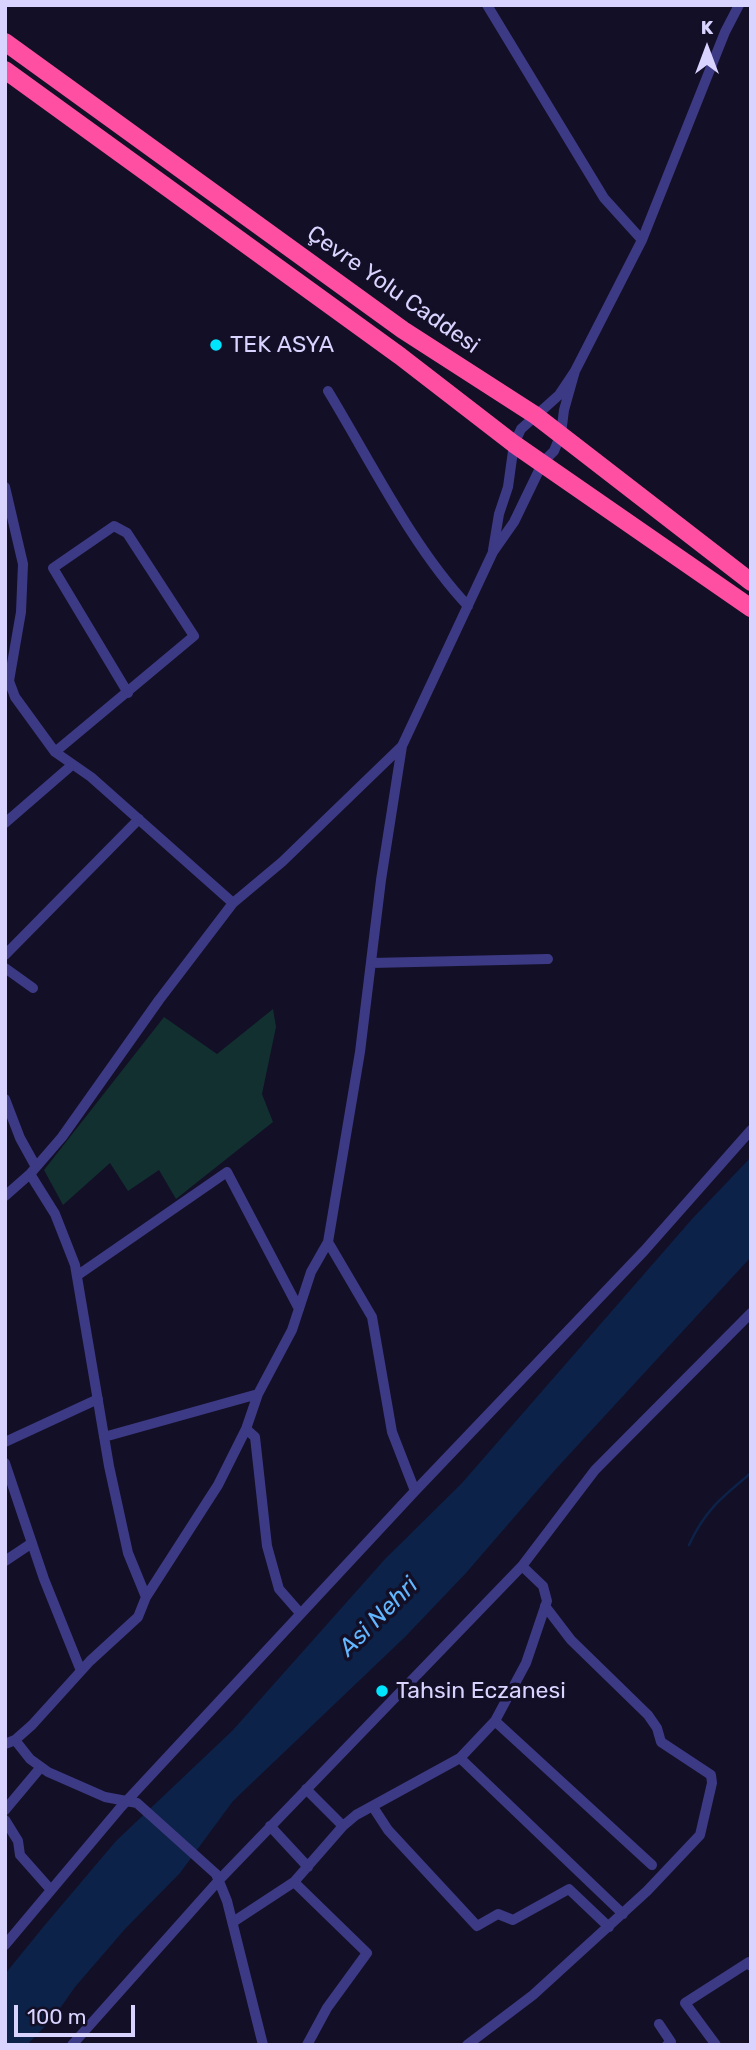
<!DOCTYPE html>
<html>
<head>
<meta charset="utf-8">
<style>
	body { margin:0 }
	#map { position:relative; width:756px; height:2050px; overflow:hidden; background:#130f26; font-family:Rubik,sans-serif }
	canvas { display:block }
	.frame { position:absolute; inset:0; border:7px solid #d9d4ff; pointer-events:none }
	.north { position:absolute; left:672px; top:14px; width:70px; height:70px; -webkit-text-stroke:5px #130f26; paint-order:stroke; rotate:0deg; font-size:19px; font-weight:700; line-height:28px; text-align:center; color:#d9d4ff }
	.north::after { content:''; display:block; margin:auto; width:24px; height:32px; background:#d9d4ff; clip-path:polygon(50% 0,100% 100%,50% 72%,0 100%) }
	.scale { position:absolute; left:14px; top:2005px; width:121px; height:32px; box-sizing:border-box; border:4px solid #d9d4ff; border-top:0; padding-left:9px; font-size:21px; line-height:24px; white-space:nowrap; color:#d9d4ff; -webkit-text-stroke:5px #130f26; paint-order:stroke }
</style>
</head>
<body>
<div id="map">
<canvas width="756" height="2050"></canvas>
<div class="frame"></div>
<div class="north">K</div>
<div class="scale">100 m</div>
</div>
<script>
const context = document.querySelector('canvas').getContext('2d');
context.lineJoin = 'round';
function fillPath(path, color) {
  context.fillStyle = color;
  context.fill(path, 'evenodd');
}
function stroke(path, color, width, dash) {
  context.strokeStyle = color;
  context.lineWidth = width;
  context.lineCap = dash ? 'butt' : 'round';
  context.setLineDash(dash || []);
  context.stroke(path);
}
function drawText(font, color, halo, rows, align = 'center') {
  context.font = font + ' Rubik,sans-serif';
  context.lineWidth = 7;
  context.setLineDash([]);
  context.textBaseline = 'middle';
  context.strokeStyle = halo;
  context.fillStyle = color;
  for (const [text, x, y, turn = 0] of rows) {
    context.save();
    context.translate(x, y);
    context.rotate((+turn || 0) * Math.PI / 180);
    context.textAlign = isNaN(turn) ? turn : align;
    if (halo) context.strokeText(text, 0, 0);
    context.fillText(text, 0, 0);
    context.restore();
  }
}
fillPath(new Path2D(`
	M273,1009L276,1027L262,1094L273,1122L176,1199L159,1170L128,1191L110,1163L63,1205L44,1170L164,1017L217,1054Z`), '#12302f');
fillPath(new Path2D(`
	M751,1157V1257L555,1470L466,1573L405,1637L233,1801L180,1873L125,1929L75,1987L54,2017L27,2045H5V1974L44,1926L116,1841L233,1730L385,1559L462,1483L692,1219Z`), '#0c2248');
stroke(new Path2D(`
	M689,1545C705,1510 722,1497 751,1473`), '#0c2248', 2.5);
stroke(new Path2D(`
	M487,5L604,198L642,240
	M328,391C370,460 413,548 468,606
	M5,487L23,564L21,612L9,681L15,697L55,752
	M493,550L499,514L508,487L514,444L521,429L559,395L575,371L642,240L725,32L739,5
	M128,693L53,568L114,526L127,533L194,636L55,752L91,777L233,903
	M5,823L72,765
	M5,955L139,819
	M371,963L548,959
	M5,968L33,988
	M5,1099L20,1138L36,1167
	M5,1196L30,1174L62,1137L159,1000L233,903L282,862L402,746
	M78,1275L227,1172L299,1309
	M246,1429L255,1437L267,1546L279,1589L300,1613
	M104,1437L258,1394
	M5,1442L98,1399
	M5,1463L44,1579L81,1671
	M415,1491L644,1251L751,1130
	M5,1561L32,1543
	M522,1566L595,1470L751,1313
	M146,1597L218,1485L246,1429L258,1394L292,1330L311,1272L328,1242L360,1052L381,880L402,746L493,552L514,522L543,462L554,451L561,434L564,410L575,371
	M15,1740L30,1759L48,1772L105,1797L137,1803L216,1874L227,1901L263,2045
	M5,1744L15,1740L32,1725L90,1661L138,1617L146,1597L128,1553L109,1466L75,1265L55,1214L30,1174
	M460,1758L623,1914
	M306,1789L343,1826
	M373,1807L388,1830L477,1926L498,1914L513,1920L569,1889L609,1927
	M5,1810L41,1767
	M5,1820L18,1841L20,1855L51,1890
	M270,1826L308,1867
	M294,1882L367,1953L327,2008L307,2045
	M233,1922L294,1882L343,1826L356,1815L460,1758L495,1721
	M5,1945L121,1807L415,1491L392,1432L372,1317L328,1242
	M659,2024L671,2042L667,2045
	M72,2045L220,1879L522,1566L543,1586L547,1601L526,1663L495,1721L652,1865
	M467,2045L533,1995L647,1891L700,1835L712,1783L711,1775L661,1742L657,1728L648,1715L571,1640L545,1606
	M716,2045L685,2003L749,1962L751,1966`), '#3d3a85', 10);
stroke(new Path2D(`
	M5,42L403,330L535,415L751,582
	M5,70L400,356L514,444L751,608`), '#ff4fa3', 18);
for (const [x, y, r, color] of [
	[216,345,7,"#00e5ff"],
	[382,1691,7,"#00e5ff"]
]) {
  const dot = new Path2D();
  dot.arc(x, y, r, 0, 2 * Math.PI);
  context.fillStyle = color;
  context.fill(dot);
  stroke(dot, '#130f26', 2.5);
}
drawText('23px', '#d9d4ff', '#130f26', [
	["Çevre Yolu Caddesi",393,290,35]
]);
drawText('23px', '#d9d4ff', '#130f26', [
	["TEK ASYA",230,345],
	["Tahsin Eczanesi",396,1691]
], 'left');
drawText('italic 24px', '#62b6ff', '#130f26', [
	["Asi Nehri",379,1617,-45]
]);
</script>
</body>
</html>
